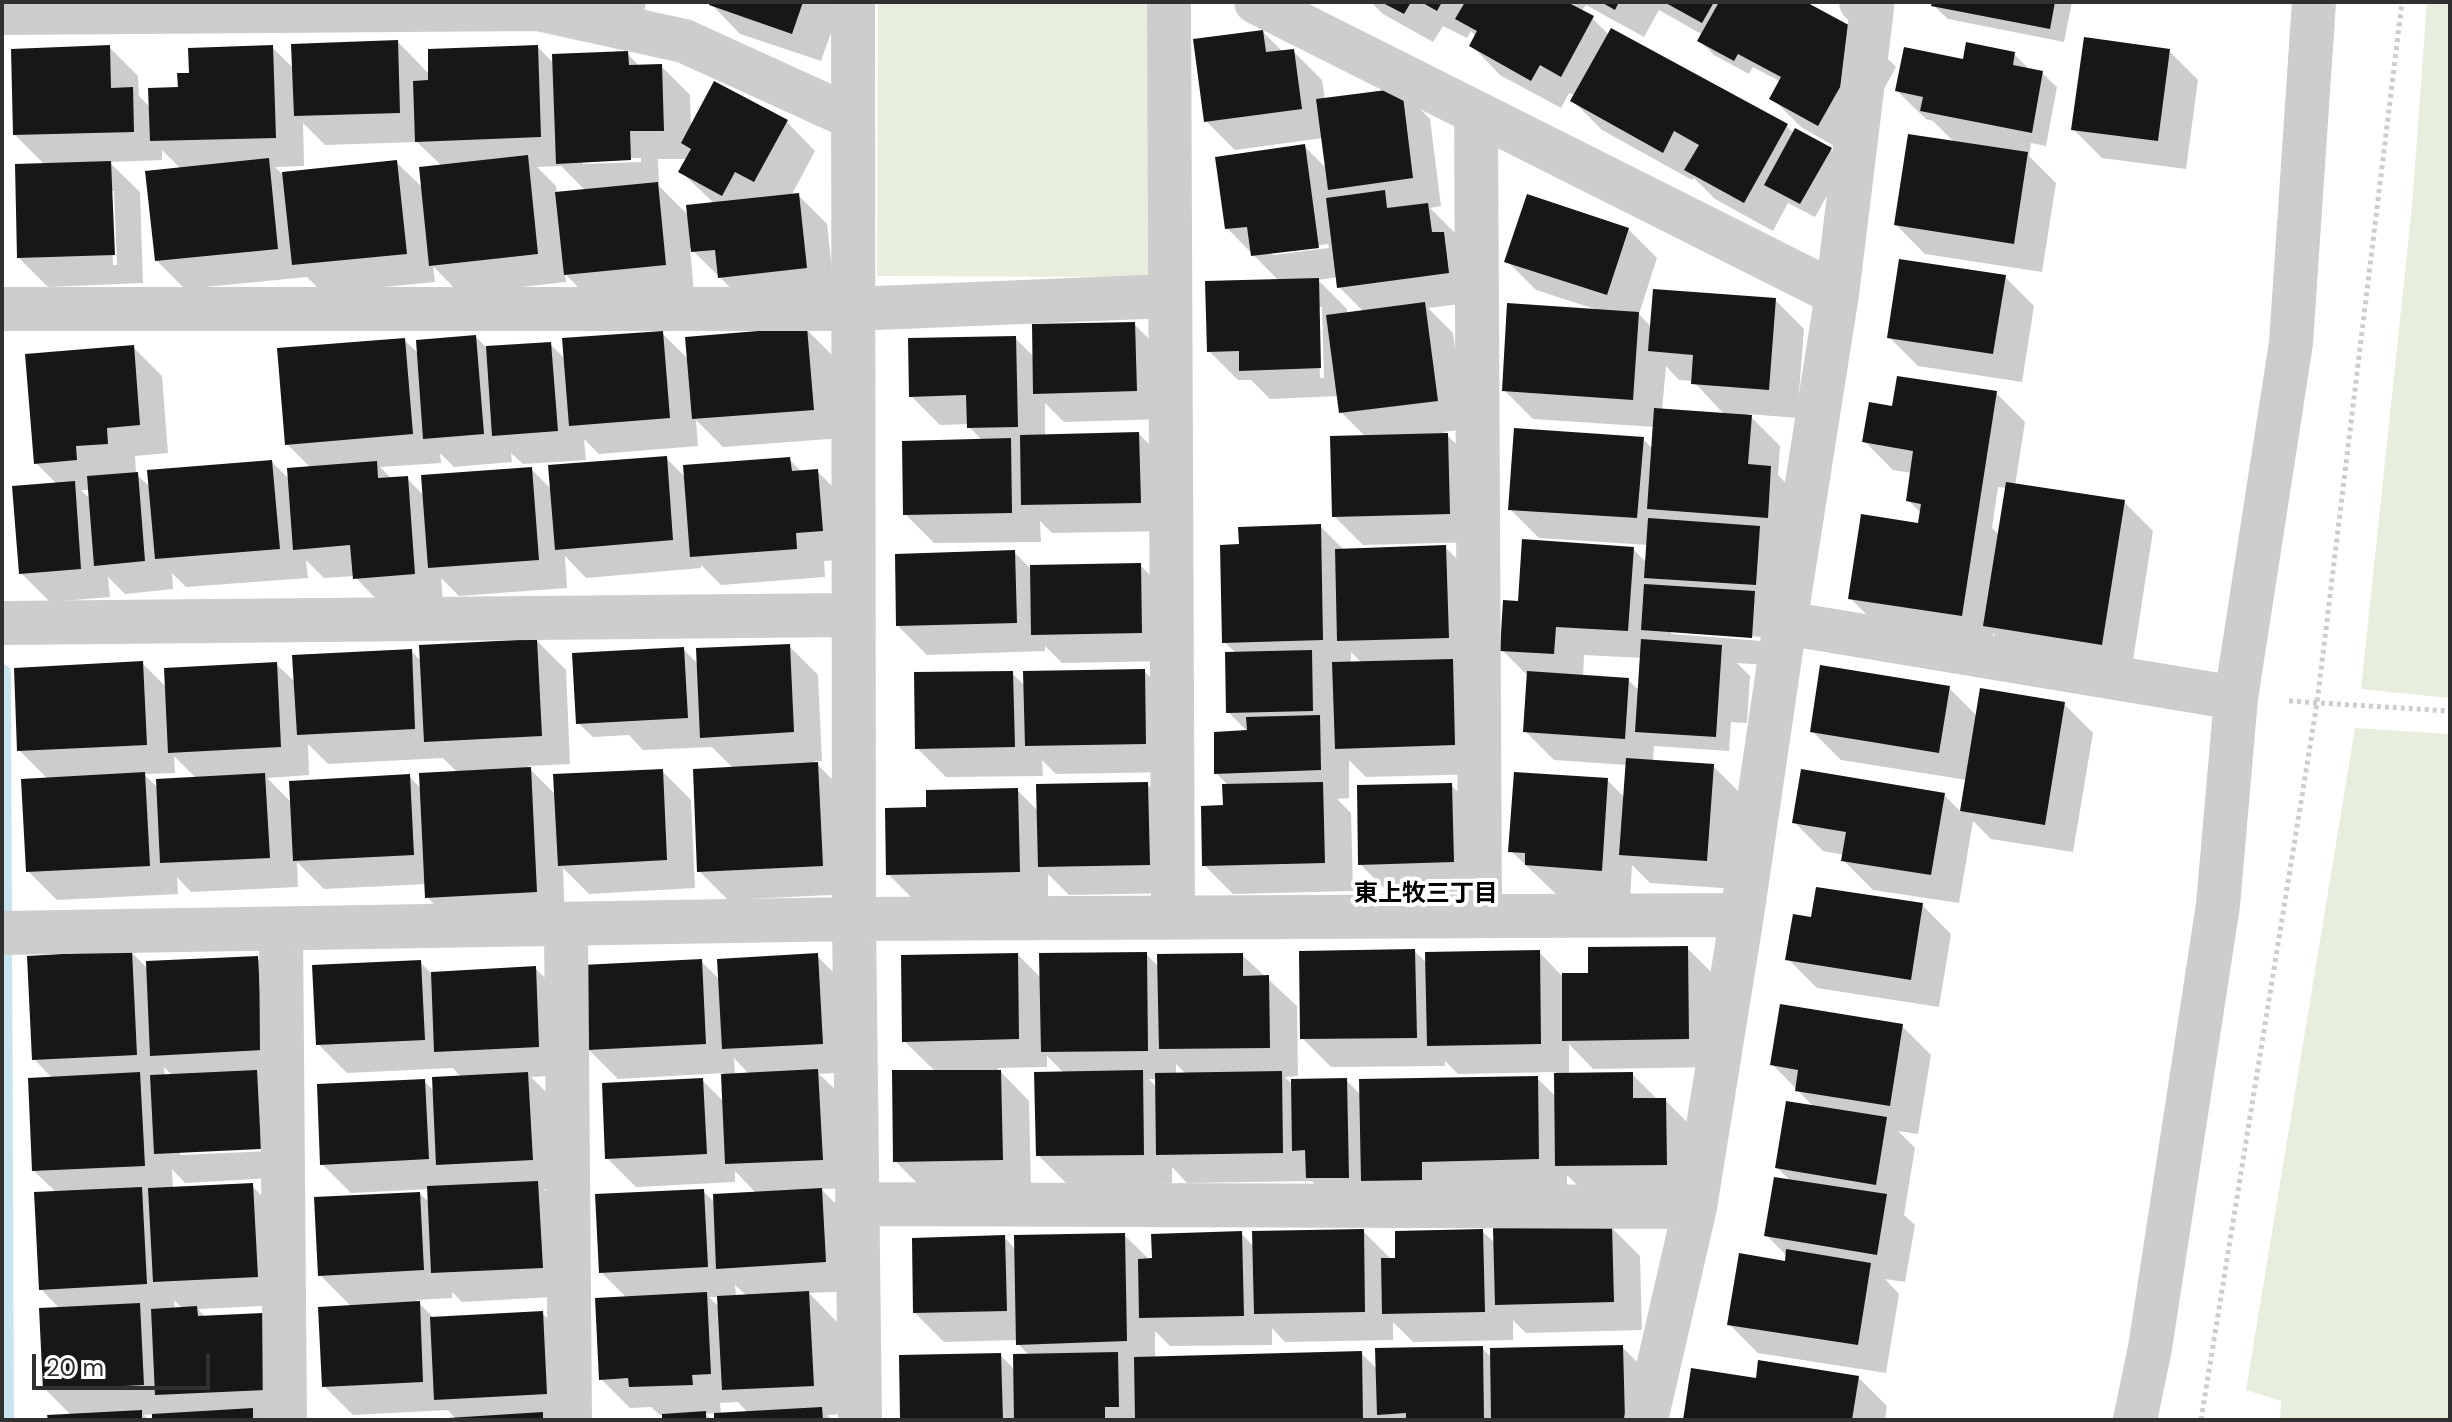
<!DOCTYPE html>
<html>
<head>
<meta charset="utf-8">
<style>
	body { margin:0 }
	#map { position:relative; width:2452px; height:1422px; overflow:hidden; background:#fff; font-family:"DM Sans",sans-serif }
	canvas { display:block }
	.frame { position:absolute; inset:0; border:4px solid #303030; pointer-events:none }
	.scale { position:absolute; left:32px; top:1354px; width:178px; height:36px; box-sizing:border-box; border:4px solid #303030; border-top:0; padding-left:10px; font-size:24px; line-height:28px; white-space:nowrap; color:#303030; -webkit-text-stroke:6px #fff; paint-order:stroke }
</style>
</head>
<body>
<div id="map">
<canvas width="2452" height="1422"></canvas>
<div class="frame"></div>
<div class="scale">20 m</div>
</div>
<script>
const context = document.querySelector('canvas').getContext('2d');
context.lineJoin = 'round';
function fillPath(path, color) {
  context.fillStyle = color;
  context.fill(path, 'evenodd');
}
function stroke(path, color, width, dash) {
  context.strokeStyle = color;
  context.lineWidth = width;
  context.lineCap = dash ? 'butt' : 'round';
  context.setLineDash(dash || []);
  context.stroke(path);
}
function drawText(font, color, halo, rows, align = 'center') {
  context.font = font + ' "DM Sans","Noto Sans JP",sans-serif';
  context.lineWidth = 8;
  context.setLineDash([]);
  context.textBaseline = 'middle';
  context.strokeStyle = halo;
  context.fillStyle = color;
  for (const [text, x, y, turn = 0] of rows) {
    context.save();
    context.translate(x, y);
    context.rotate((+turn || 0) * Math.PI / 180);
    context.textAlign = isNaN(turn) ? turn : align;
    if (halo) context.strokeText(text, 0, 0);
    context.fillText(text, 0, 0);
    context.restore();
  }
}
fillPath(new Path2D(`
	M878,2H1147L1150,277L877,276Z
	M2427,2H2450V698L2361,689L2412,206Z
	M2355,728L2450,734V1420H2280L2281,1401L2246,1390Z`), '#e8eedd');
fillPath(new Path2D(`
	M593,2H646L644,13Z
	M712,2H842L821,61L740,34L712,5Z
	M1371,2H1802L1867,38L1896,67L1848,154L1801,127L1772,98L1781,82L1753,67L1749,74L1714,55L1700,41L1703,35L1659,10L1644,37L1586,5L1581,12L1592,18L1609,35L1786,126L1795,134L1831,150L1845,164L1815,217L1788,203L1773,231L1715,199L1694,178L1692,180L1602,130L1573,101L1575,96L1569,93L1561,108L1500,75L1472,46L1476,37L1471,31L1467,38L1443,26L1433,42L1383,14Z
	M1934,2H2072L2064,42L1948,19L1933,5Z
	M1263,32L1283,52L1293,51L1322,80L1325,100L1401,90L1430,119L1441,206L1430,208L1456,234L1477,302L1428,308L1453,333L1466,429L1444,432L1476,464L1478,542L1363,545L1334,516L1366,437L1341,412L1339,396L1270,399L1251,380H1238L1209,351L1279,281L1227,228L1304,146L1327,169L1323,138L1235,150L1206,121ZM1328,244L1329,248L1273,255L1269,252ZM1338,277L1339,287L1364,312L1347,314V309L1318,280ZM1318,307H1322L1324,378H1320Z
	M398,42L430,75L538,47L554,64L627,53L640,67L661,66L690,95L691,128L787,122L815,151L791,196L798,195L827,224L835,297L749,306L690,248L694,293L595,304L565,274L566,282L460,294L433,266L435,282L323,293L307,277L185,289L156,260L181,169L162,150V160L109,162L140,192L143,283L48,287L19,258L46,166L15,135L109,47L138,76L139,96L151,108L180,89L191,76L272,47L294,69ZM303,123L325,145L417,142L442,166L424,189L396,162L282,174L275,167L304,166ZM641,158V162L583,164V160ZM658,159H688L681,172L715,204L689,216L659,186ZM561,166L586,191L557,194L556,186L537,167ZM110,191H114L117,265H113Z
	M2169,51L2198,80L2186,169L2102,158L2073,129Z
	M2014,54L2030,70L2042,73L2057,87L2046,146L2031,143L2029,156L2056,183L2042,272L1925,254L1896,225L1955,143L1933,121L1926,119L1897,91L1964,62Z
	M1628,229L1657,258L1639,314L1652,328L1775,300L1804,329L1797,418L1748,414L1780,446L1778,475L1799,497L1781,666L1737,663L1750,676L1747,723L1731,722L1729,751L1654,746L1653,762L1713,766L1742,795L1736,889L1650,883L1632,865L1630,899L1556,894L1511,851L1607,780L1625,798L1627,765L1554,760L1525,731L1529,677L1502,650L1519,603L1633,549L1647,563L1649,545L1539,538L1510,509L1643,439L1653,449L1655,427L1533,419L1504,390L1595,309L1536,290L1507,261ZM1666,366L1679,380L1693,381L1725,415L1662,410ZM1671,630L1762,637V641L1671,634ZM1584,655L1642,658L1640,691L1628,680L1583,677Z
	M2005,277L2034,306L2022,382L1918,366L1889,337Z
	M1134,324L1163,353L1165,419L1064,422L1045,403V437L1139,434L1168,463L1170,531L1052,533L1040,521L1041,542L934,543L905,514L983,441L969,427V424L940,425L911,396L1015,338L1034,357Z
	M806,329L835,358L842,438L723,447L696,420L698,446L599,454L584,439L586,460L523,464L511,453L512,462L454,467L440,453L441,463L380,467L392,479L407,478L424,496L531,469L552,490L666,458L686,478L789,459L802,472L817,471L846,500L851,559L824,561L825,577L721,585L701,565V568L586,578L565,556L567,588L459,596L441,578L443,602L384,607L354,576L324,578L306,560L308,578L186,587L172,573L173,589L125,594L108,577L110,597L50,602L21,573L57,484L36,463L133,347L162,376L168,453L135,456L136,474L151,488L272,462L290,480L311,468L287,444L404,340L419,354L476,337L487,348L550,344L565,359L662,333L689,360ZM81,490H90L91,500Z
	M1996,393L2025,422L2015,486L2124,502L2153,531L2131,673L2014,655L1993,633L1991,644L1879,627L1850,598L1920,525L1922,514L1908,500L1912,473L1893,470L1864,441L1894,408ZM1998,487L2007,488L2000,536L1992,528Z
	M1320,526L1344,550L1445,547L1474,576L1484,774L1366,777L1349,760V798L1337,799L1351,813L1353,891L1233,894L1204,865L1225,807L1229,786L1216,773L1248,732L1228,712L1237,654L1224,642L1241,546ZM1351,652L1362,663L1351,664Z
	M1014,552L1032,570L1140,565L1169,594L1170,661L1062,663L1045,646V651L927,655L898,626Z
	M537,641L566,670L570,764L527,766L556,795L662,771L691,800L695,888L589,894L563,868L565,921L456,926L427,897V884L324,889L297,862L298,887L191,892L177,877L178,894L57,900L28,871L48,779L19,750L142,663L167,688L276,664L296,683L411,651L422,662ZM308,744L328,764L443,758L458,773L422,790L409,776L292,803L267,778L309,775ZM174,756L197,779L158,788L144,774L175,773Z
	M789,646L818,675L822,761H814L846,793L851,894L728,900L699,871L734,769L712,747L643,750L629,735L593,737L578,723L683,649L699,665Z
	M1144,671L1173,700L1174,772L1056,774L1042,760L1043,776L946,777L917,748L1012,673L1025,686Z
	M1949,688L1977,716L2064,704L2093,733L2073,852L1991,839L1973,821L1959,903L1873,890L1844,861L1845,855L1823,851L1794,822L1944,795L1961,812L1967,780L1841,760L1812,731Z
	M1147,784L1176,813L1178,893L1069,895L1048,874V900L917,903L888,874L928,808L1017,790L1039,812Z
	M1451,785L1480,814L1482,891L1389,893L1360,864Z
	M1922,905L1951,934L1939,1007L1817,988L1788,959L1812,920Z
	M1687,948L1716,977L1717,1067L1593,1069L1569,1044V1075L1632,1074L1658,1100H1665L1694,1129L1695,1193L1586,1194L1567,1175V1187L1337,1206L1312,1181L1187,1183L1172,1167V1183L1067,1184L1038,1155L1065,1074L1047,1056V1067L997,1068L1029,1101L1031,1188L924,1190L895,1161L936,1072L904,1041L1018,955L1042,979L1146,954L1159,967L1242,955L1297,1006L1298,1076L1285,1077L1293,1085L1346,1080L1361,1095L1537,1078L1556,1097V1072L1458,1074L1445,1061V1066L1331,1067L1302,1038L1414,951L1428,964L1539,952L1561,975H1590ZM1176,1064L1186,1074H1176ZM1149,1079H1157V1088Z
	M131,952L149,970L257,958L286,987L289,1177L185,1183L172,1169L173,1189L252,1186L281,1215L286,1305L198,1309L294,1418L154,1420V1414L144,1415L149,1420H50L72,1416L45,1389L60,1309L41,1289L57,1193L34,1171L53,1079L34,1059ZM164,1067L173,1076H165ZM271,1147V1151L180,1155V1151ZM174,1300L183,1309H175Z
	M817,956L846,985L851,1072L819,1074L846,1100L851,1188L821,1189L851,1219L854,1291L809,1293L837,1322L843,1414L827,1415L832,1420H716V1413L705,1414L712,1420H664V1415H660L651,1407L630,1408L601,1379L627,1298L601,1272L703,1191L716,1204L757,1194L735,1171V1182L636,1187L607,1158L702,1080L724,1102L723,1073L618,1079L589,1050L701,961L720,980ZM734,1058L750,1075L735,1076ZM735,1285L747,1296L736,1297ZM709,1297H720V1308ZM738,1402L748,1413L721,1415L720,1403Z
	M420,962L432,974L535,968L564,997L568,1075L531,1077L557,1103L561,1189H544L566,1212L571,1296L462,1302L452,1292V1298L416,1300L435,1319L542,1313L571,1342L575,1420H441L456,1419L448,1410L353,1415L324,1386L352,1307L320,1275L420,1194L430,1203L429,1189L351,1193L322,1164L424,1081L434,1091L462,1078L453,1068L347,1073L318,1044Z
	M1902,1026L1931,1055L1918,1134L1898,1131L1915,1148L1904,1215L1915,1225L1905,1282L1885,1279L1899,1294L1886,1373L1758,1353L1729,1324L1786,1263L1787,1256L1766,1235L1791,1181L1777,1168L1814,1107L1772,1064Z
	M1611,1227L1640,1256L1642,1330L1526,1333L1513,1320V1340L1413,1342L1393,1322V1340L1285,1342L1272,1328V1345L1170,1346L1155,1331V1358L1361,1353L1378,1370L1482,1348L1492,1358L1622,1347L1651,1376L1652,1420H902L1000,1355L1015,1370L1030,1356L1018,1344V1340L944,1342L915,1313L1004,1237L1016,1250L1124,1235L1150,1260L1241,1233L1254,1247L1363,1231L1392,1260L1482,1231L1496,1244Z
	M1858,1377L1887,1406L1885,1420H1685L1757,1380Z`), '#0003');
stroke(new Path2D(`
	M2,673L5,1420`), '#c8e4ef', 18);
fillPath(new Path2D(`
	M710,2H803L792,34L709,5Z
	M1381,2H1411L1404,14Z
	M1421,2H1442L1437,11Z
	M1465,2H1567L1594,16L1561,77L1540,65L1531,81L1469,46L1477,31L1455,19Z
	M1601,2H1619L1615,10Z
	M1664,2H1714L1702,23Z
	M1719,2H1806L1869,36L1818,126L1769,99L1781,77L1738,54L1734,61L1697,41Z
	M1932,2H2055L2050,29L1931,6Z
	M1611,28L1788,124L1744,203L1684,170L1699,145L1674,131L1663,153L1570,101Z
	M1263,30L1266,52L1294,49L1302,109L1204,122L1193,39Z
	M2084,37L2170,49L2158,141L2071,130Z
	M398,40L400,113L294,116L291,44Z
	M1966,42L2015,52L2013,65L2043,71L2032,133L1920,111L1923,97L1895,91L1904,47L1963,59Z
	M110,45L111,88L133,87L134,132L13,135L11,49Z
	M273,45L276,138L150,141L148,88L178,87L177,73H189L188,48Z
	M538,45L541,137L415,142L413,81L428,80V49Z
	M628,51L629,65L662,64L664,131H630L631,160L556,164L552,54Z
	M714,81L788,120L754,182L735,172L722,196L678,172L691,149L681,143Z
	M1402,88L1413,178L1328,190L1316,99Z
	M1795,128L1832,148L1800,204L1764,185Z
	M1908,134L2028,152L2014,244L1894,225Z
	M1305,144L1319,248L1251,256L1247,227L1225,229L1215,157Z
	M528,155L538,254L429,266L419,167Z
	M269,158L278,249L155,261L145,171Z
	M397,160L407,254L292,265L282,172Z
	M111,161L115,255L17,258L15,164Z
	M658,182L666,265L564,275L555,192Z
	M1385,190L1387,208L1428,203L1432,232H1444L1449,273L1337,288L1326,198Z
	M799,193L807,268L718,278L715,250L691,252L686,205Z
	M1527,194L1629,228L1607,295L1504,262Z
	M1899,259L2006,275L1993,354L1887,338Z
	M1319,278L1321,368L1239,371V351L1207,352L1205,281Z
	M1653,289L1776,298L1769,390L1691,384L1693,355L1648,351Z
	M1425,302L1438,401L1339,413L1326,315Z
	M1507,303L1639,312L1633,400L1502,391Z
	M1135,322L1137,391L1033,394L1032,324Z
	M807,327L814,410L692,419L685,337Z
	M663,331L670,418L569,426L562,338Z
	M476,335L484,434L423,439L416,340Z
	M1016,336L1018,427L967,428L966,395L909,397L908,338Z
	M405,338L413,434L285,445L277,348Z
	M551,342L558,431L492,436L486,346Z
	M134,345L140,425L107,428L108,444L76,446L77,460L34,464L25,354Z
	M1897,376L1997,391L1962,616L1848,599L1861,514L1918,523L1921,504L1906,501L1913,451L1862,442L1869,402L1892,406Z
	M1654,408L1752,415L1748,464L1771,466L1768,518L1647,509Z
	M1514,428L1644,437L1637,518L1508,510Z
	M1139,432L1141,503L1021,505L1020,435Z
	M1448,433L1450,514L1332,517L1330,436Z
	M1011,438L1012,513L903,515L902,441Z
	M667,456L673,540L555,550L548,465Z
	M790,457L792,471L818,469L823,531L796,533L797,549L690,557L683,465Z
	M272,460L280,549L155,559L147,470Z
	M377,461L378,478L408,476L415,574L353,579L350,545L293,550L287,468Z
	M532,467L539,560L428,568L421,475Z
	M138,472L145,561L94,566L87,476Z
	M75,481L81,569L19,574L12,486Z
	M2006,482L2125,500L2102,645L1983,626Z
	M1648,518L1760,526L1756,585L1644,578Z
	M1321,524L1323,640L1222,643L1220,545L1239,544L1238,527Z
	M1522,539L1634,547L1628,631L1556,627L1554,654L1500,651L1503,600L1518,601Z
	M1446,545L1449,638L1337,641L1335,549Z
	M1015,550L1017,623L896,626L895,554Z
	M1141,563L1142,633L1031,635L1030,565Z
	M1644,584L1755,591L1752,638L1641,630Z
	M537,639L542,736L424,742L419,645Z
	M1641,639L1722,645L1716,737L1635,732Z
	M790,644L794,732L700,738L696,648Z
	M684,647L688,718L576,724L572,653Z
	M412,649L415,729L297,735L292,655Z
	M1312,650L1313,711L1226,713L1225,652Z
	M1453,659L1455,745L1335,749L1332,662Z
	M143,661L147,745L17,751L14,668Z
	M277,662L281,747L168,753L164,668Z
	M1820,665L1950,686L1939,753L1810,732Z
	M1145,669L1146,744L1025,746L1023,671Z
	M1013,671L1015,747L915,749L914,672Z
	M1527,671L1629,678L1625,739L1523,732Z
	M1980,688L2065,702L2045,825L1960,811Z
	M1320,715L1321,770L1214,774V732L1247,730L1246,717Z
	M1626,758L1714,764L1707,861L1619,855Z
	M818,762L823,866L697,872L693,769Z
	M531,767L537,892L425,898L419,773Z
	M663,769L667,860L558,866L553,774Z
	M1801,769L1945,793L1931,875L1841,861L1846,832L1792,823Z
	M145,772L150,866L26,872L21,779Z
	M1514,772L1608,778L1602,871L1525,865V853L1508,852Z
	M265,773L270,858L160,863L156,779Z
	M410,774L414,855L293,861L289,781Z
	M1148,782L1150,865L1038,867L1036,784Z
	M1323,782L1325,863L1202,866L1201,806L1223,805L1222,784Z
	M1452,783L1454,862L1358,865L1357,785Z
	M1018,788L1020,872L886,875L885,808L926,807V790Z
	M1816,887L1923,903L1911,980L1785,960L1793,914L1811,917Z
	M1688,946L1689,1039L1562,1041V973H1588V947Z
	M1415,949L1417,1038L1300,1039L1299,951Z
	M132,950L137,1055L32,1060L27,956Z
	M1540,950L1541,1044L1427,1046L1425,952Z
	M1147,952L1148,1051L1041,1052L1039,953Z
	M818,953L823,1044L722,1049L717,959Z
	M1018,953L1019,1039L902,1042L901,955Z
	M1243,953V976L1269,975L1270,1048L1159,1049L1157,954Z
	M258,956L263,1050L150,1056L146,961Z
	M702,959L706,1044L587,1050L582,965Z
	M421,960L425,1040L316,1045L312,965Z
	M536,966L539,1047L434,1052L431,972Z
	M1780,1004L1903,1024L1890,1106L1795,1091L1798,1070L1770,1065Z
	M818,1069L823,1160L725,1164L721,1074Z
	M257,1070L261,1149L154,1154L150,1075Z
	M892,1070H1001L1003,1160L893,1162Z
	M1143,1070L1144,1155L1036,1156L1034,1072Z
	M1282,1071L1283,1153L1156,1155L1155,1073Z
	M140,1072L145,1166L32,1171L28,1078Z
	M528,1072L533,1160L436,1165L432,1077Z
	M1633,1072V1098H1666L1667,1165L1555,1166L1554,1073Z
	M1538,1076L1539,1159L1422,1162V1180L1361,1181L1359,1079Z
	M703,1078L707,1154L605,1159L602,1083Z
	M1347,1078L1349,1178H1306L1305,1150L1292,1151L1291,1079Z
	M425,1079L429,1159L320,1165L317,1084Z
	M1786,1101L1887,1117L1876,1185L1775,1168Z
	M1774,1177L1887,1194L1877,1255L1764,1236Z
	M538,1181L543,1268L431,1273L427,1186Z
	M253,1183L258,1277L153,1282L148,1188Z
	M142,1187L147,1284L39,1290L34,1192Z
	M822,1188L826,1262L716,1269L713,1194Z
	M704,1189L708,1267L599,1273L595,1194Z
	M420,1192L424,1270L318,1276L314,1197Z
	M1612,1225L1614,1302L1495,1305L1493,1228Z
	M1364,1229L1365,1312L1254,1314L1252,1231Z
	M1483,1229L1485,1312L1382,1314L1381,1258H1395V1231Z
	M1242,1231L1244,1316L1139,1318L1138,1259L1152,1258L1151,1234Z
	M1125,1233L1127,1341L1016,1345L1014,1235Z
	M1005,1235L1007,1311L913,1313L912,1238Z
	M1786,1249L1871,1263L1858,1345L1727,1325L1739,1253L1785,1261Z
	M809,1291L814,1386L722,1390L717,1296Z
	M707,1292L711,1374L692,1375L693,1385L629,1387L628,1378L599,1380L595,1298Z
	M420,1301L423,1382L322,1387L318,1307Z
	M140,1303L144,1385L43,1390L39,1308Z
	M197,1306L198,1316L263,1313L266,1390L155,1395L151,1309Z
	M543,1311L547,1394L434,1400L430,1317Z
	M1623,1345L1625,1420H1491L1490,1348Z
	M1483,1346L1484,1420H1406V1413L1377,1415L1375,1348Z
	M1362,1351L1363,1420H1135L1134,1357Z
	M1118,1352L1119,1407H1105V1420H1014L1013,1354Z
	M1001,1353L1003,1420H900L899,1355Z
	M1758,1360L1859,1376L1852,1420H1683L1691,1368L1756,1378Z
	M822,1407L823,1420H714V1413Z
	M253,1408V1420H152V1414Z
	M142,1410V1420H48L47,1415Z
	M706,1411V1420H662V1414Z
	M543,1412V1420H448V1418Z`), '#171717');
stroke(new Path2D(`
	M2289,701L2450,711
	M2201,1420L2317,703L2402,2`), '#cdcdcd', 5, [4, 4]);
stroke(new Path2D(`
	M853,2L854,919L860,1420
	M1169,2L1173,917
	M1256,2L1837,294
	M2,13L538,9L684,41L853,118
	M1476,113L1480,915
	M2,309H853L1169,296
	M2,623L853,615
	M1785,623L1837,294L1872,8L1861,2
	M566,924L570,1420
	M281,930L285,1420
	M2,933L854,919L1742,915
	M857,1204L1695,1207
	M1646,1420L1695,1207L1742,915L1785,623L2236,698
	M2135,1420L2150,1348L2218,905L2236,698L2291,343L2314,2`), '#cdcdcd', 44);
drawText('bold 24px', '#000', '#fff', [
	["東上牧三丁目",1426,895]
]);
</script>
</body>
</html>
